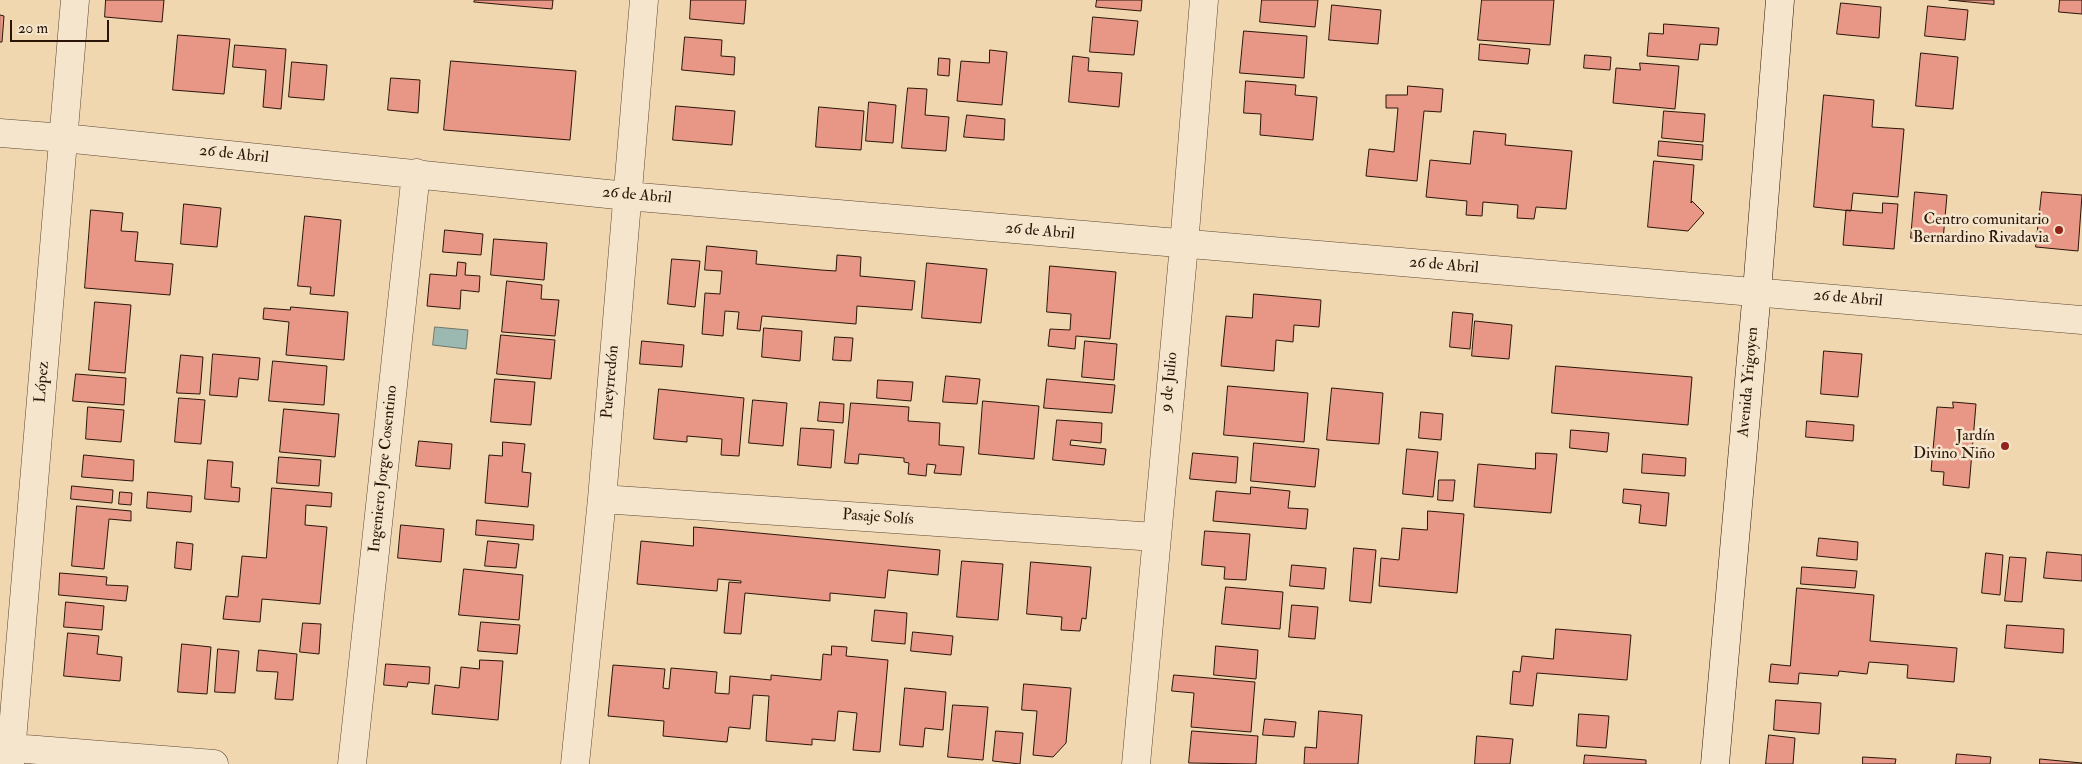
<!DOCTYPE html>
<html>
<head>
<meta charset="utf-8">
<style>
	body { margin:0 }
	#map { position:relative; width:2082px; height:764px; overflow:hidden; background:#f0d7b0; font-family:"IM FELL Double Pica",serif }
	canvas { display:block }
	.scale { position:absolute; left:10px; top:20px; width:99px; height:22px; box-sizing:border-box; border:2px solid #2a1508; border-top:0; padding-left:6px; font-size:15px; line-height:18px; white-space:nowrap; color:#2a1508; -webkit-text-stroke:4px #f5e5cc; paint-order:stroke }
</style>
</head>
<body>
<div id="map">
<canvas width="2082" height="764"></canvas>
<div class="scale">20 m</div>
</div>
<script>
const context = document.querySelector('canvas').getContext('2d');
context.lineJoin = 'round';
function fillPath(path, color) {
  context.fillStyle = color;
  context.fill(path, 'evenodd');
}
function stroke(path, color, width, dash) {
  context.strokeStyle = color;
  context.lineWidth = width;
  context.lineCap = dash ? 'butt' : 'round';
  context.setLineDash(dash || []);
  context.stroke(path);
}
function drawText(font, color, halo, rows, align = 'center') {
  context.font = font + ' "IM FELL Double Pica",serif';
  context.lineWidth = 5;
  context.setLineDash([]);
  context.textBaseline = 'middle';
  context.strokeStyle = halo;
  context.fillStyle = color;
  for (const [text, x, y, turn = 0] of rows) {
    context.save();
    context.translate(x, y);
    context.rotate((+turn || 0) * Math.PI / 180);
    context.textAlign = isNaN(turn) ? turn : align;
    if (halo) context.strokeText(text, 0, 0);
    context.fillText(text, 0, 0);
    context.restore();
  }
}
const water = new Path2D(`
	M435,327L468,330L466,349L433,345Z`);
fillPath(water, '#9bb9b0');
stroke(water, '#6e776d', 1);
const building = new Path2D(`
	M106,0H164L162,22L105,17Z
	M475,0H553L552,9L474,2Z
	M691,0H746L744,24L690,19Z
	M1097,0H1142L1141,11L1096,7Z
	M1262,0H1318L1315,27L1260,22Z
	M1482,0H1554L1550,45L1478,40Z
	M1949,0H1994V4Z
	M2060,0H2082V14L2059,12Z
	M1841,3L1881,7L1879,38L1837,34Z
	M1332,5L1381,10L1378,44L1329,40Z
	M1928,6L1968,10L1965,40L1925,36Z
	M0,15L4,16L2,42H0Z
	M1093,17L1138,21L1134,55L1090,52Z
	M1664,24L1719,28L1717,45L1700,44L1698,60L1647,56L1649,33L1663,34Z
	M1244,31L1307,36L1304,78L1240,73Z
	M178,35L230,39L224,94L173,90Z
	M685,37L722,40L721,56L735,57L734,75L682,70Z
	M1480,44L1530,49L1528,64L1479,60Z
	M235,45L286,49L281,109L263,107L266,70L233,67Z
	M990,50L1007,52L1002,105L957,101L961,61L989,63Z
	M1921,53L1958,57L1953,109L1916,106Z
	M1585,55L1611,57L1610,70L1584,68Z
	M1073,56L1089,58L1088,71L1122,73L1119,107L1069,102Z
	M939,58L950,59L949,76L938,75Z
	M451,61L576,71L570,140L444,130Z
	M292,62L327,65L324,100L289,97Z
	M1640,63L1679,66L1675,109L1613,103L1616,68L1640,70Z
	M391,78L420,80L418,113L388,110Z
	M1246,81L1296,85L1295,95L1317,97L1313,140L1260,135L1261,114L1244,113Z
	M1408,86L1443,89L1441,112L1424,111L1417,181L1366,176L1369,149L1394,152L1398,108H1386V95H1407Z
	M908,88L927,89L925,115L949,117L946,151L902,148Z
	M1824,95L1874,100L1872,127L1904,129L1898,197L1853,193L1851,211L1814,207Z
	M869,102L896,105L893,143L866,141Z
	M676,106L735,111L732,145L673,140Z
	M819,107L864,111L861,150L816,147Z
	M1664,111L1705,114L1703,142L1662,138Z
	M967,115L1005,119L1004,140L964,137Z
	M1474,131L1506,134L1505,145L1572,151L1566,209L1536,207L1534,219L1517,218L1518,205L1483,202L1482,216L1466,215L1467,201L1426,197L1430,160L1470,164Z
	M1659,141L1703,145L1702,160L1658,156Z
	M1654,161L1694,165L1691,203L1692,201L1704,213L1688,231L1648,227Z
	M1915,192L1947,195L1943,240L1911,238Z
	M2042,192L2082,195L2078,251L2036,247Z
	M1883,203L1898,204L1894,249L1843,245L1846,210L1882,213Z
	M184,204L221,208L217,247L181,244Z
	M91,210L123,213L121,231L138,232L135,261L173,264L170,295L85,288Z
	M305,216L341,220L334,296L310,294L311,287L298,286Z
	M445,230L483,234L481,255L443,252Z
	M494,239L547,243L544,280L491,275Z
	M707,246L757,251L756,264L821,270L836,271L837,255L861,257L860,276L915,281L912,310L857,306L856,324L762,316L760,331L737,329L739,312L725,311L723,336L702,334L705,293L720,294L722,271L705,270Z
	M672,259L700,261L695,307L668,304Z
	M458,262L466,263L465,275L480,276L479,292L461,290L460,309L427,306L430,274L456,276Z
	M927,263L987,269L981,323L922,318Z
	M1050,266L1116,272L1110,339L1076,336L1075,349L1048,346L1050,329L1070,330L1071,314L1047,312Z
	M507,281L542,285L541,299L559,300L555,336L502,332Z
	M1254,294L1321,300L1319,327L1294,325L1293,342L1276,340L1274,371L1221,366L1226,316L1252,318Z
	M95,302L131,305L125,373L89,370Z
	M291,307L348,312L344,360L286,355L289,322L263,319L264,308L290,310Z
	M1453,312L1473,314L1470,349L1450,347Z
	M1475,321L1512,325L1509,359L1472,356Z
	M764,328L802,331L800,361L762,357Z
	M501,335L555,340L551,379L497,374Z
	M835,337L853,338L851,361L833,360Z
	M642,341L684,345L682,367L640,364Z
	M1085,341L1117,344L1114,380L1082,377Z
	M1824,351L1862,354L1858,397L1821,394Z
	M213,354L260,358L258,380L239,378L237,397L210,395Z
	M181,355L203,357L200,394L177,393Z
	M273,361L327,366L324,405L269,401Z
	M1556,366L1692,377L1688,425L1552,413Z
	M76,374L126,378L124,405L73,401Z
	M946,376L980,379L977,404L943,402Z
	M495,379L535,382L531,425L491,422Z
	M1047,379L1115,385L1112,413L1044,408Z
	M878,380L913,382L911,401L877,398Z
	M1228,386L1308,393L1304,442L1224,435Z
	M1332,388L1383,393L1379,444L1327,440Z
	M659,389L744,398L739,456L721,455L722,439L687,436V442L654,439Z
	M179,398L205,400L201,444L175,442Z
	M753,400L787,403L783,446L749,443Z
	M983,401L1039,406L1034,459L979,454Z
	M820,402L844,404L843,423L818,421Z
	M1953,402L1976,404L1969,488L1943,485L1944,472L1931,471L1937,407L1953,408Z
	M851,403L909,407L908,421L940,423L939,445L964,447L961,475L934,473L936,465L927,464L926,476L908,474L909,463L904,462V458L859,454L858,464L845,463Z
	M88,407L124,410L121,442L86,439Z
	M284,409L339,414L335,457L280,452Z
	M1421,412L1443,414L1441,440L1419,438Z
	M1057,420L1102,423L1101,443L1071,440L1070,445L1106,449L1104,465L1053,460Z
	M1807,421L1854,425L1853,441L1806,437Z
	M801,428L834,430L831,468L798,465Z
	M1571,430L1609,433L1607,452L1570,448Z
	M419,441L452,444L450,469L416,466Z
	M503,442L525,444L522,472L531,473L528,507L485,503L489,455L502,456Z
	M1254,443L1319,449L1315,487L1251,481Z
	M1407,449L1438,452L1433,497L1403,494Z
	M1193,453L1238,457L1236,483L1190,479Z
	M1536,453L1557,454L1551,513L1474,507L1478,464L1535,469Z
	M1643,454L1686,458L1685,476L1642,473Z
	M84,455L134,460L133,481L82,477Z
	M279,457L321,460L319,486L277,483Z
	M208,460L233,462L231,487L240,488L239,502L205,499Z
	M1439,480H1455L1453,501L1438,500Z
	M72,486L113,490L112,503L71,499Z
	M1251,487L1290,491L1288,508L1308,509L1306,529L1213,521L1216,491L1250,494Z
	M272,488L332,493L331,507L306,505L305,525L327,527L320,604L262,599L260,622L223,619L226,596L238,597L242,556L266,558Z
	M1624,489L1669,493L1666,526L1639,523L1641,505L1623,503Z
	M120,492L132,493L131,505L119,504Z
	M148,492L192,496L191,512L147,508Z
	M77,506L131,511V521L109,519L104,569L72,566Z
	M1428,511L1464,514L1457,593L1379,586L1381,558L1399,560L1402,528L1427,530Z
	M477,520L534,525L533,540L476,535Z
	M401,525L444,529L441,562L398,558Z
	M694,527L940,550L938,575L888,570L885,598L830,593V601L745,593L741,634L724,633L729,582L741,583V581L718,579L717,591L637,584L641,541L693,546Z
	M1205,531L1250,534L1246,580L1224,579L1225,567L1202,565Z
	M1819,538L1858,542L1857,560L1817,556Z
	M488,541L519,544L516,568L485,566Z
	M177,542L193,544L191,570L175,568Z
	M1354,548L1376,550L1371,603L1350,601Z
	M2047,552L2082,555V581L2044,578Z
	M1986,553L2003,555L2000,595L1982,593Z
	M2010,557L2026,558L2022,602L2005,601Z
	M962,561L1003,564L998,620L957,617Z
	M1031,562L1091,567L1086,619L1082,618L1080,631L1061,630L1062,617L1027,614Z
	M1292,565L1326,568L1324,589L1290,586Z
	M1802,567L1857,571L1855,588L1801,584Z
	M464,569L523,575L519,620L459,615Z
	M60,573L107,577L106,585L128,586L126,601L59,595Z
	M1226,587L1283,592L1280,629L1222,624Z
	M1797,588L1874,595L1870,641L1957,648L1954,682L1907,678L1908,665L1869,662L1867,674L1839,671L1838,676L1799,673L1798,684L1769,682L1771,664L1790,666Z
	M66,602L104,606L102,630L64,627Z
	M1292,605L1318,607L1315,639L1289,637Z
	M875,610L907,613L905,644L872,641Z
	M481,622L520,625L517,654L478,651Z
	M303,623L321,624L319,654L300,652Z
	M2007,625L2064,629L2063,653L2005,648Z
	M1556,629L1631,635L1627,680L1537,673L1533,706L1510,704L1513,671L1520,672L1522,656L1553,659Z
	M913,632L953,636L951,655L911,651Z
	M68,633L99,636L97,654L122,657L120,681L64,676Z
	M182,644L211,647L207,694L178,692Z
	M832,646L847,647L846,656L888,660L880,752L853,750L857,713L838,711L835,741L812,739V745L766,741L769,696L753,695L750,729L729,727L727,742L663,736L664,721L608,716L613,665L665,669L663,688L669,689L671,668L717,672L715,693L729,694L730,676L771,680V675L821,680L823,654L831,655Z
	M1216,646L1258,650L1256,679L1214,675Z
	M218,649L239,651L235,693L215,692Z
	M259,650L297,654L293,700L275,699L278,672L257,671Z
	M480,660L503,661L498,720L432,714L435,685L459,688L461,667L479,669Z
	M386,664L430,667L429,684L408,682L407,687L384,685Z
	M1174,675L1255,682L1251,732L1191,727L1194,693L1172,691Z
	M1024,684L1071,688L1066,743L1053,757L1033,755L1037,711L1022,710Z
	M905,688L946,692L943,730L925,728L923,747L900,745Z
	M1776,700L1821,703L1819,734L1774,730Z
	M953,705L988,707L983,760L948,757Z
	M1319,711L1362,715L1358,764H1304L1305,747L1316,748Z
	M1579,714L1609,716L1606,748L1577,746Z
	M1265,719L1296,722L1294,737L1263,735Z
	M996,731L1023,733L1020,764L993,761Z
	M1192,731L1258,736L1256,764L1189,763Z
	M1769,735L1795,738L1793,764H1766Z
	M1477,736L1513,739L1510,764H1475Z
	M1957,754L1991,757L1990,764H1956Z
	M1585,755L1646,760V764H1584Z
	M1863,757L1896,759L1895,764H1863Z
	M2040,759L2082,763V764H2040Z`);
fillPath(building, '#e89787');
stroke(building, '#2a1508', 1);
const street = new Path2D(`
	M0,133L64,138L627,196L2082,320
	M602,499L1155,537
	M0,747L214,764
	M10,764L75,0
	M352,764L416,173
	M575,764L602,499L644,0
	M1136,764L1184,245L1204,0`);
const secondary = new Path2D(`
	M1715,764L1757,291L1780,0`);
stroke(street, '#5c4632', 29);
stroke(secondary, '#2a1508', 29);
stroke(street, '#f5e5cc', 28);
stroke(secondary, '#f5e5cc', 28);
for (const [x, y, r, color] of [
	[2059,230,5,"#8f2418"],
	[2005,446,5,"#8f2418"]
]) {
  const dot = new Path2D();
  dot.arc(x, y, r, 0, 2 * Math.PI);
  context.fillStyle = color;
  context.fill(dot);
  stroke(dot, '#f5e5cc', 2);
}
drawText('16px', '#2a1508', '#f5e5cc', [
	["26 de Abril",234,155,6],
	["26 de Abril",637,196,5],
	["26 de Abril",1040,232,5],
	["26 de Abril",1444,266,5],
	["26 de Abril",1848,299,5],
	["López",43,382,-85],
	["Pueyrredón",611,382,-85],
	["9 de Julio",1170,382,-84],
	["Avenida Yrigoyen",1749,382,-85],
	["Ingeniero Jorge Cosentino",384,469,-84],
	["Pasaje Solís",878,518,4]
]);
drawText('16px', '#2a1508', '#f5e5cc', [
	["Centro comunitario",2049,221],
	["Bernardino Rivadavia",2049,239],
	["Jardín",1995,437],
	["Divino Niño",1995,455]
], 'right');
</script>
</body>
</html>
